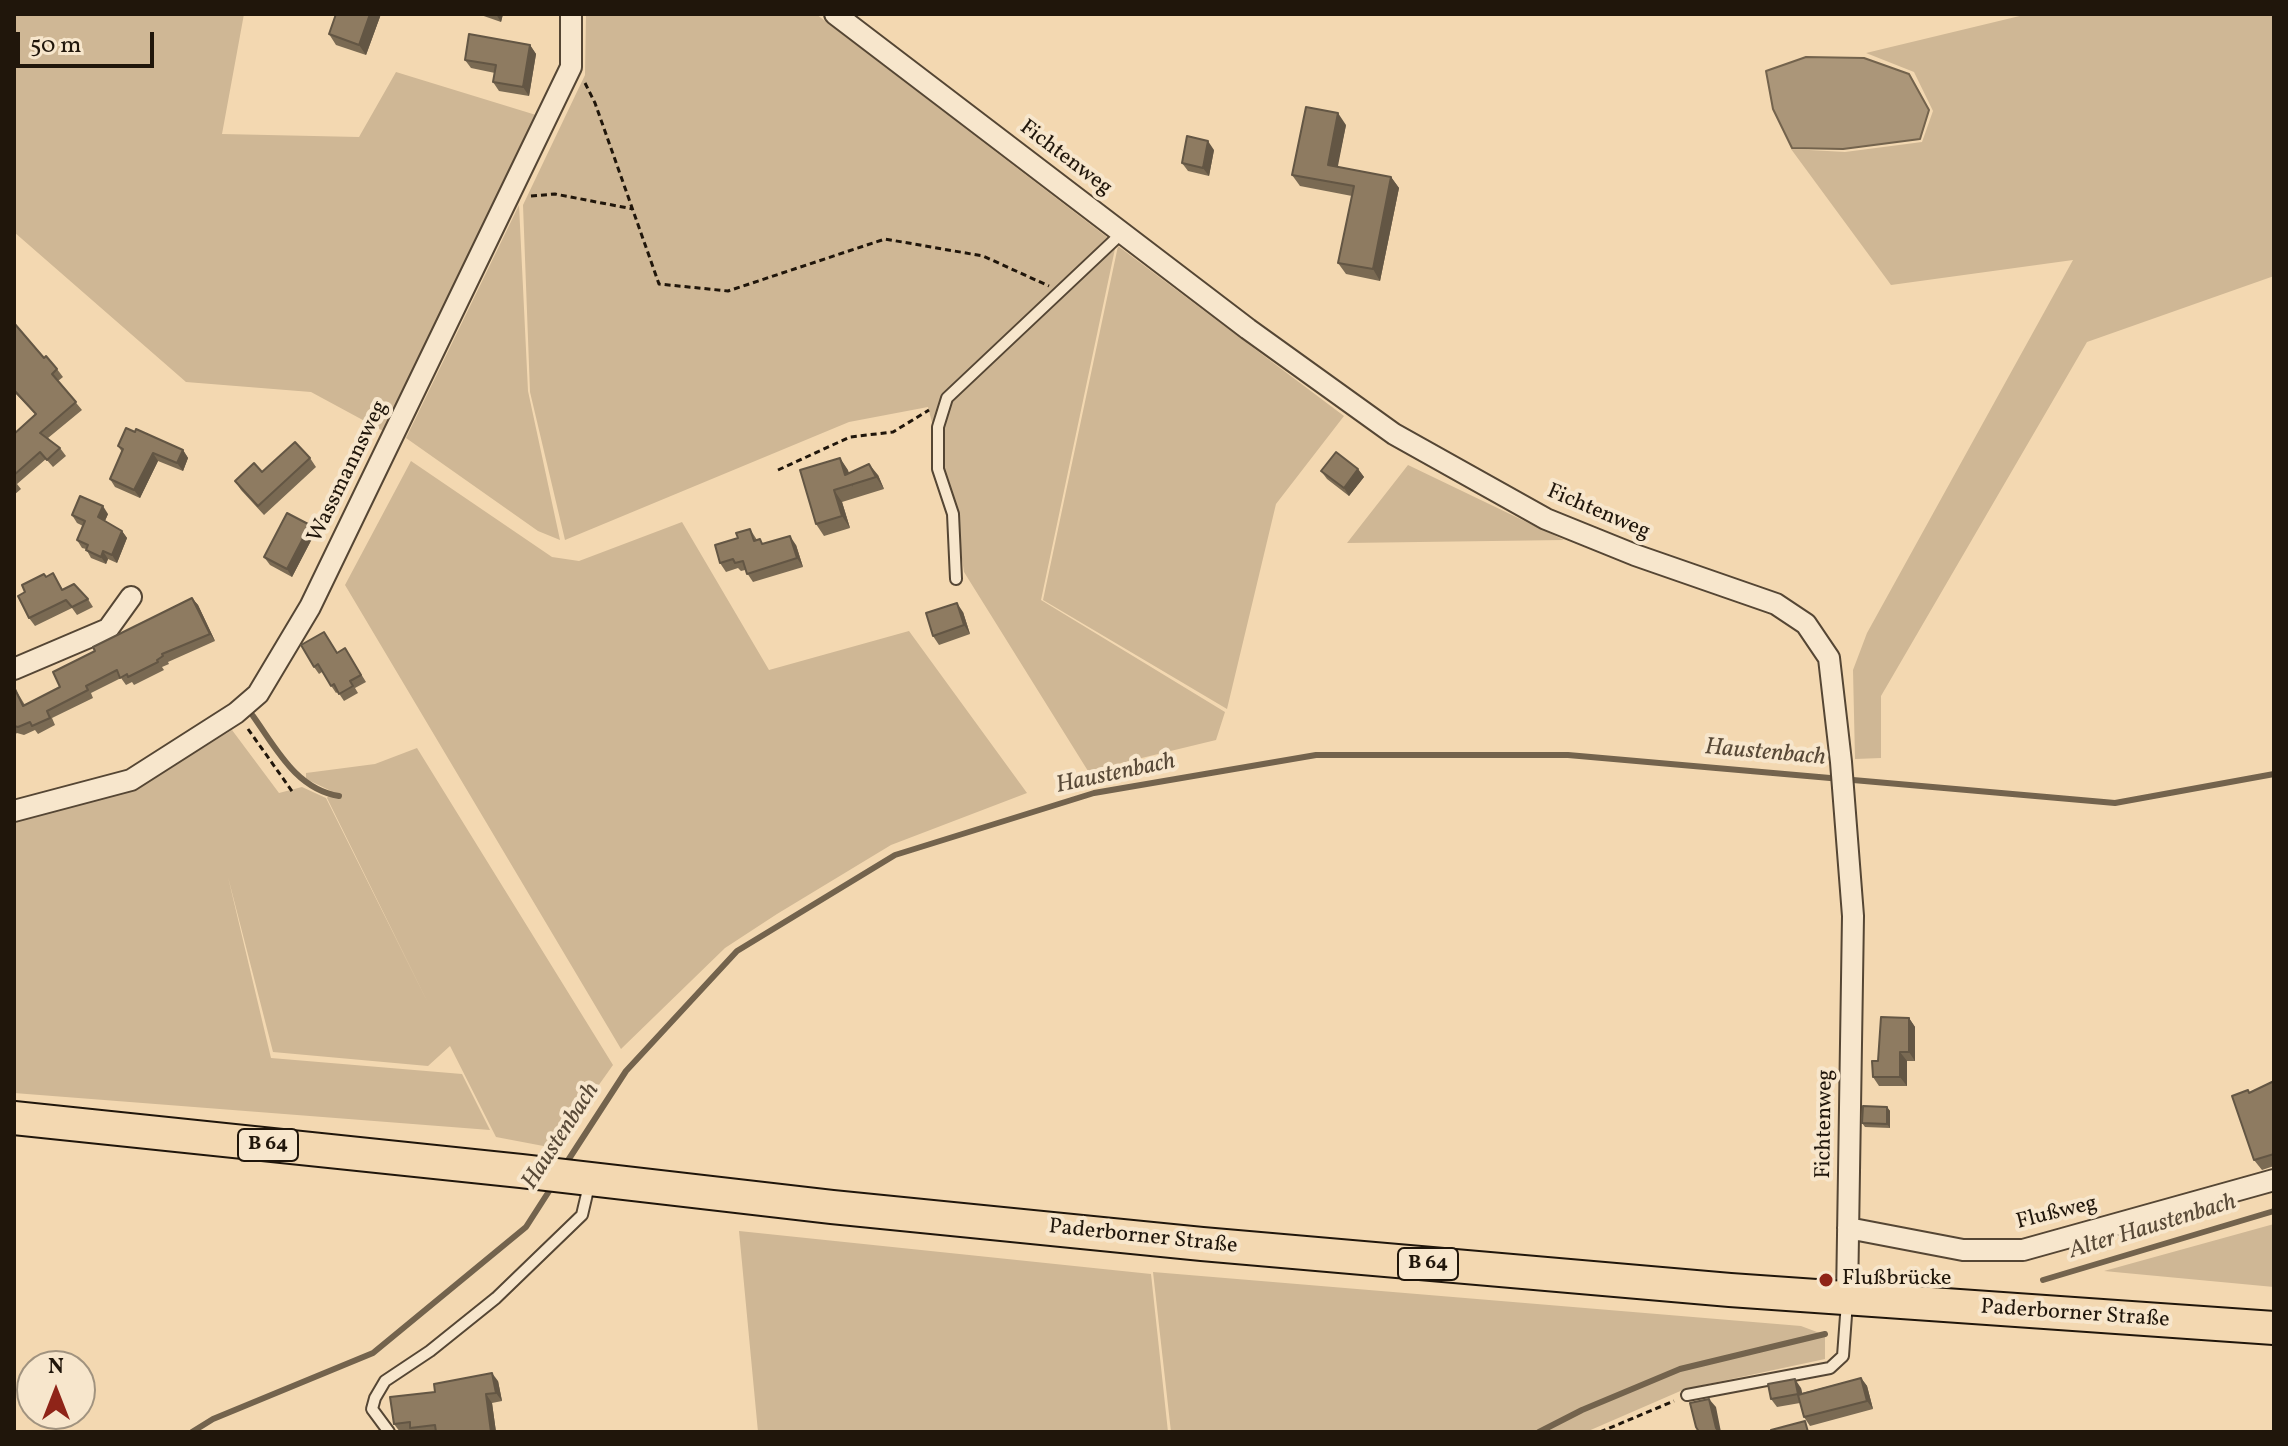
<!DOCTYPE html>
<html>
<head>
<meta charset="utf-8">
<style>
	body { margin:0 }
	#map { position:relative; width:2288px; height:1446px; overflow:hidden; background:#f3d8b1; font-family:Vollkorn,serif }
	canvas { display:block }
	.frame { position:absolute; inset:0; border:16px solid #20160b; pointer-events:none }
	.north { position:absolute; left:16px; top:1350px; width:80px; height:80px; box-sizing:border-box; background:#f7e6cc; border:2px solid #a1937f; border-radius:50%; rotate:0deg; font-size:22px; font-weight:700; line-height:32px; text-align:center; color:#20160b }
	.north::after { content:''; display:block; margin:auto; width:28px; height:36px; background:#8f2418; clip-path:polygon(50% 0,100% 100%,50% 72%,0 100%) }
	.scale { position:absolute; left:16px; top:32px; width:138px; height:36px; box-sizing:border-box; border:4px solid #20160b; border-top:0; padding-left:10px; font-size:24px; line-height:28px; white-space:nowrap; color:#20160b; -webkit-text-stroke:6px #f7e6cc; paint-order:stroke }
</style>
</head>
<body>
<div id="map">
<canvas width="2288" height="1446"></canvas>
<div class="frame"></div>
<div class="north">N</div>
<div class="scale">50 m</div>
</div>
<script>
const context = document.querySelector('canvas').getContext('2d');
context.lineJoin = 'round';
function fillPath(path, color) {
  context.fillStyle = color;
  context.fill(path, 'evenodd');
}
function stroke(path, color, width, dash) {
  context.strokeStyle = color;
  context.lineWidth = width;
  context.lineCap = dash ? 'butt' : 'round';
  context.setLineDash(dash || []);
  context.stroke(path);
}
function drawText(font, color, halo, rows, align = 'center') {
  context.font = font + ' Vollkorn,serif';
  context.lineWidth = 8;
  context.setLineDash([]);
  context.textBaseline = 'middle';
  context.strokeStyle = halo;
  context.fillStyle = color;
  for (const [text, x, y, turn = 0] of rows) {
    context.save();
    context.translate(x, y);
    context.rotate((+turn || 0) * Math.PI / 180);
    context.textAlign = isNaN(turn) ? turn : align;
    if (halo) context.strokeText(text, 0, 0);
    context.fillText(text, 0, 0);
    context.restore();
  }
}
fillPath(new Path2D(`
	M14,14H244L222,134L359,137L396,72L536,115L385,432L311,392L186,382L14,232Z
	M586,14H816L1116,244L1041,600L1225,712L1216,740L1088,771L964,572L955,512L928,407L849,422L565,540L530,392L523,205L585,75Z
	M2028,14H2274V276L2087,342L1881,696V758L1855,759L1853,670L1867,633L2073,260L1891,285L1791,149L1845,152L1922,142L1933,111L1914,72L1866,53Z
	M519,205L528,391L560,540L538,531L406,438Z
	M1118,246L1344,416L1276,504L1227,709L1043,600Z
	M411,461L552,557L579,561L682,522L769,670L909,631L1027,793L891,845L777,914L725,948L621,1049L345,585Z
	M1408,465L1564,540L1347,543Z
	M232,730L279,793L302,787L326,798L429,1005L327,798L331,791L306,779V773L375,764L417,748L613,1065L554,1148L496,1137L450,1046L428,1066L273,1052L228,877L271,1058L462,1074L490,1130L14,1093V821L135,789Z
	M2274,1224V1287L2104,1271Z
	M739,1231L1151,1274L1168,1432H758Z
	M1153,1272L1801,1326L1825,1335V1359L1685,1389L1586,1432H1171Z`), '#cfb795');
const water = new Path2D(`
	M1806,57L1864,58L1909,74L1929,110L1920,139L1843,149L1792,148L1773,109L1766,71Z`);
fillPath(water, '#ab9679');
stroke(water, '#73634d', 2);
stroke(new Path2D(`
	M253,716C276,748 296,789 339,796
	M565,1165L626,1071L737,951L895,855L1094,793L1316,755H1568L2115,803L2274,774
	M2043,1280L2274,1211
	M192,1432L213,1419L373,1353L526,1227L553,1185
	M1539,1432L1582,1410L1680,1369L1825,1334`), '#73634d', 6);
const service = new Path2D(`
	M956,579L953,514L938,469V427L947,398L1123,232
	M1687,1395L1830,1368L1843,1356L1847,1302
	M389,1432L372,1409L375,1398L385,1381L430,1351L496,1298L582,1215L590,1181`);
const minor = new Path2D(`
	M835,14L1248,329L1394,434L1546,519L1635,555L1776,604L1806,624L1829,658L1841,762L1853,916L1847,1299
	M14,669L108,629L131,597
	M14,811L131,780L236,713L258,694L310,607L571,67V14
	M1848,1228L1963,1250H2023L2274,1180`);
const primary = new Path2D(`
	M14,1118L521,1171L832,1207L1202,1244L1730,1290L2274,1328`);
stroke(service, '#554634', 14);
stroke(minor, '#554634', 24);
stroke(primary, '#20160b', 36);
stroke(new Path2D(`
	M585,83L595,103L659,284L728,291L885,239L983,256L1049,286
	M531,196L555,194L633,209
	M778,470L850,437L893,432L929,410
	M248,729L294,794
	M1600,1432L1674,1401`), '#20160b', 3, [6, 4]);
stroke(service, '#f7e6cc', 10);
stroke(minor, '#f7e6cc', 20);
stroke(primary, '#f3d8b1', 32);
fillPath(new Path2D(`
	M381,14L366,55L336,45L329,34Z
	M478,14H503L501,22Z
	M530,45L536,54L529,96L499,91L493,82L495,73L471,68L465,60Z
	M1346,125L1337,167L1391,177L1399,188L1380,281L1346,274L1338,263L1352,196L1300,186L1292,175Z
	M1214,150L1209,176L1188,171L1182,163Z
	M14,323L44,358L57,369L63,377L58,381L82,410L48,438L60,448L66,456L53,467L46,459L17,484L21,489L14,495V434L35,414L14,392Z
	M118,446L183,450L188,458L183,471L158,461L140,498L115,487L110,479L122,452Z
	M310,458L316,467L264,515L241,490L235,481Z
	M840,458L849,473L878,475L884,489L842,502L850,528L824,536L816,524Z
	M1358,469L1364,477L1349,496L1327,479L1321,471Z
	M108,514L105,521L122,531L127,538L117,563L108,559L106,564L91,558L86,549L82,548L77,540L83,526L77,523L72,515Z
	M750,529L757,540L764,544L796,545L803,567L753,582L745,570L741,571L738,568L726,572L720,563L738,538Z
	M315,533L292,577L270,565L264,557Z
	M53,573L63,590L88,599L93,607L77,615L72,608L35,626L29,618L25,592L46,577Z
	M192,598L198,605L215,641L168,662L169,664L162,667L164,670L134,685L132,682L126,685L121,678L91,693L93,698L52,718L55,725L38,734L35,730L24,735L17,733L14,735V687L25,705L60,687L95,651Z
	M963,612L970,634L939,645L933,636Z
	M345,648L366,682L355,688L358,693L344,701L338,692L336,693L322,672L319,674L314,667Z
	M1909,1018L1915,1027V1061H1907V1086H1879L1873,1077L1878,1061Z
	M2274,1081V1166L2262,1170L2254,1160L2250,1093Z
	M1887,1107L1890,1111V1128L1865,1127L1862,1123Z
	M1861,1378L1867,1386L1873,1409L1810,1426L1804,1417L1800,1403L1777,1407L1771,1399L1801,1388L1802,1393Z
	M498,1381L502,1401L492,1403L496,1432H413L412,1431L400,1432L394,1424L435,1392Z`), '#7a6a53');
fillPath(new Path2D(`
	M370,14H381L366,55L359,45Z
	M496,14H503L501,22Z
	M530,45L536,54L529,96L523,87Z
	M1338,113L1346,125L1336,176L1328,165Z
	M1208,141L1214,150L1209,176L1203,168Z
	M1391,177L1399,188L1380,281L1373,269Z
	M183,450L188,458L183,471L177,463Z
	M153,453L158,461L140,498L134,490Z
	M840,458L848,470L853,487L845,475Z
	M869,464L878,475L884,489L876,477Z
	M1358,469L1364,477L1349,496L1344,488Z
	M834,490L842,502L850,528L842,516Z
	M103,506L108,514L103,525L98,517Z
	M310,525L315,533L292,577L287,569Z
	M122,531L127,538L117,563L112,555Z
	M790,536L796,545L803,567L797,558Z
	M103,551L108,559L106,564L101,557Z
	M192,598L198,605L215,641L210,634Z
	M957,603L963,612L970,634L964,625Z
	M1909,1018L1915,1027V1061L1909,1052Z
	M1900,1052L1907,1061V1086L1900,1077Z
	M1887,1107L1890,1111V1128L1887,1124Z
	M492,1373L498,1381L502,1401L496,1393Z
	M1861,1378L1867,1386L1873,1409L1867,1401Z
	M1795,1379L1801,1388L1804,1402L1798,1394Z
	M486,1394L492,1403L496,1432H491Z
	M1709,1399L1716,1407L1721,1432H1719L1716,1428Z`), '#635644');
const building = new Path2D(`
	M336,14H370L359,45L329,34Z
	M469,34L530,45L523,87L493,82L496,65L465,60Z
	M1306,107L1338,113L1328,165L1391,177L1373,269L1338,263L1354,186L1292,175Z
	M1187,136L1208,141L1203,168L1182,163Z
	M14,323L44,358L46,356L57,369L52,374L76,402L40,433L60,448L47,460L40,452L14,475V434L36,414L14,390Z
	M126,428L135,432L136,429L183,450L177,463L153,453L134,490L110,479L123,449L118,446Z
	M295,442L310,458L258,506L235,481L254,463L262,472Z
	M1336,452L1358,469L1344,488L1321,471Z
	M840,458L845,475L869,464L876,477L834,490L842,516L816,524L800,470Z
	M80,496L103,506L98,517L122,531L112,555L103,551L101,557L86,550L88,545L77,540L85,521L72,515Z
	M287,513L310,525L287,569L264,557Z
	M750,529L754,541L760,539L762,544L790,536L797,558L747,574L743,561L735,563L733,559L720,563L715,545L738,538L736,533Z
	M53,573L62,590L74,584L88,599L72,607L66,600L29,618L18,596L25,592L22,585L44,574L46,577Z
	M192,598L210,634L162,654L163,656L157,660L158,662L128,677L127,674L120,678L117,670L86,686L88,690L47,711L50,718L32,726L30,722L18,727L14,726V687L23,706L60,687L53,672L95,651L93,647Z
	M957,603L964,625L933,636L926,613Z
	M324,632L337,653L345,648L361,675L350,681L353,686L339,694L334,684L331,686L318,664L314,667L301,645Z
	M1881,1017L1909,1018V1052H1900V1077H1873L1872,1061H1878Z
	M2274,1081V1154L2254,1160L2232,1096L2248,1090L2249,1093Z
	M1863,1106L1887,1107V1124L1862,1123Z
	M492,1373L496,1393L486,1394L491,1432H436L435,1425L410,1428V1422L394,1424L390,1397L435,1392L434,1384Z
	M1861,1378L1867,1401L1804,1417L1798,1395Z
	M1795,1379L1798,1394L1771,1399L1768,1384Z
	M1709,1399L1716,1428L1719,1432H1699L1696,1427L1690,1403Z
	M1805,1421L1808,1432H1771V1430Z`);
fillPath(building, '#8e7b61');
stroke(building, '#635644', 2);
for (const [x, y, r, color] of [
	[1826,1280,8,"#8f2418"]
]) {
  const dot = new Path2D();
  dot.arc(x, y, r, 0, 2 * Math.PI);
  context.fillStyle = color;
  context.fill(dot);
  stroke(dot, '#f7e6cc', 3);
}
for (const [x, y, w] of [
	[268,1145,60],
	[1428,1264,60]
]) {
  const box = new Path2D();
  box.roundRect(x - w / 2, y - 16, w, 32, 6);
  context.fillStyle = '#f7e6cc';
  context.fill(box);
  stroke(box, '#20160b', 2);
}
drawText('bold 20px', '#20160b', null, [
	["B 64",268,1145],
	["B 64",1428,1264]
]);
drawText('22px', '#20160b', '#f7e6cc', [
	["Fichtenweg",1065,159,37],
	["Wassmannsweg",349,472,-64],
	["Fichtenweg",1598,513,23],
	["Fichtenweg",1826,1124,-89],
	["Flußweg",2057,1214,-14],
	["Paderborner Straße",1143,1238,6],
	["Paderborner Straße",2075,1315,4]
]);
drawText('22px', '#20160b', '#f7e6cc', [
	["Flußbrücke",1842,1280]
], 'left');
drawText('italic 24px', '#584937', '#f7e6cc', [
	["Haustenbach",1765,754,5],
	["Haustenbach",1116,775,-12],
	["Haustenbach",562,1137,-57],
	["Alter Haustenbach",2153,1228,-17]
]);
</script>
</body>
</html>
